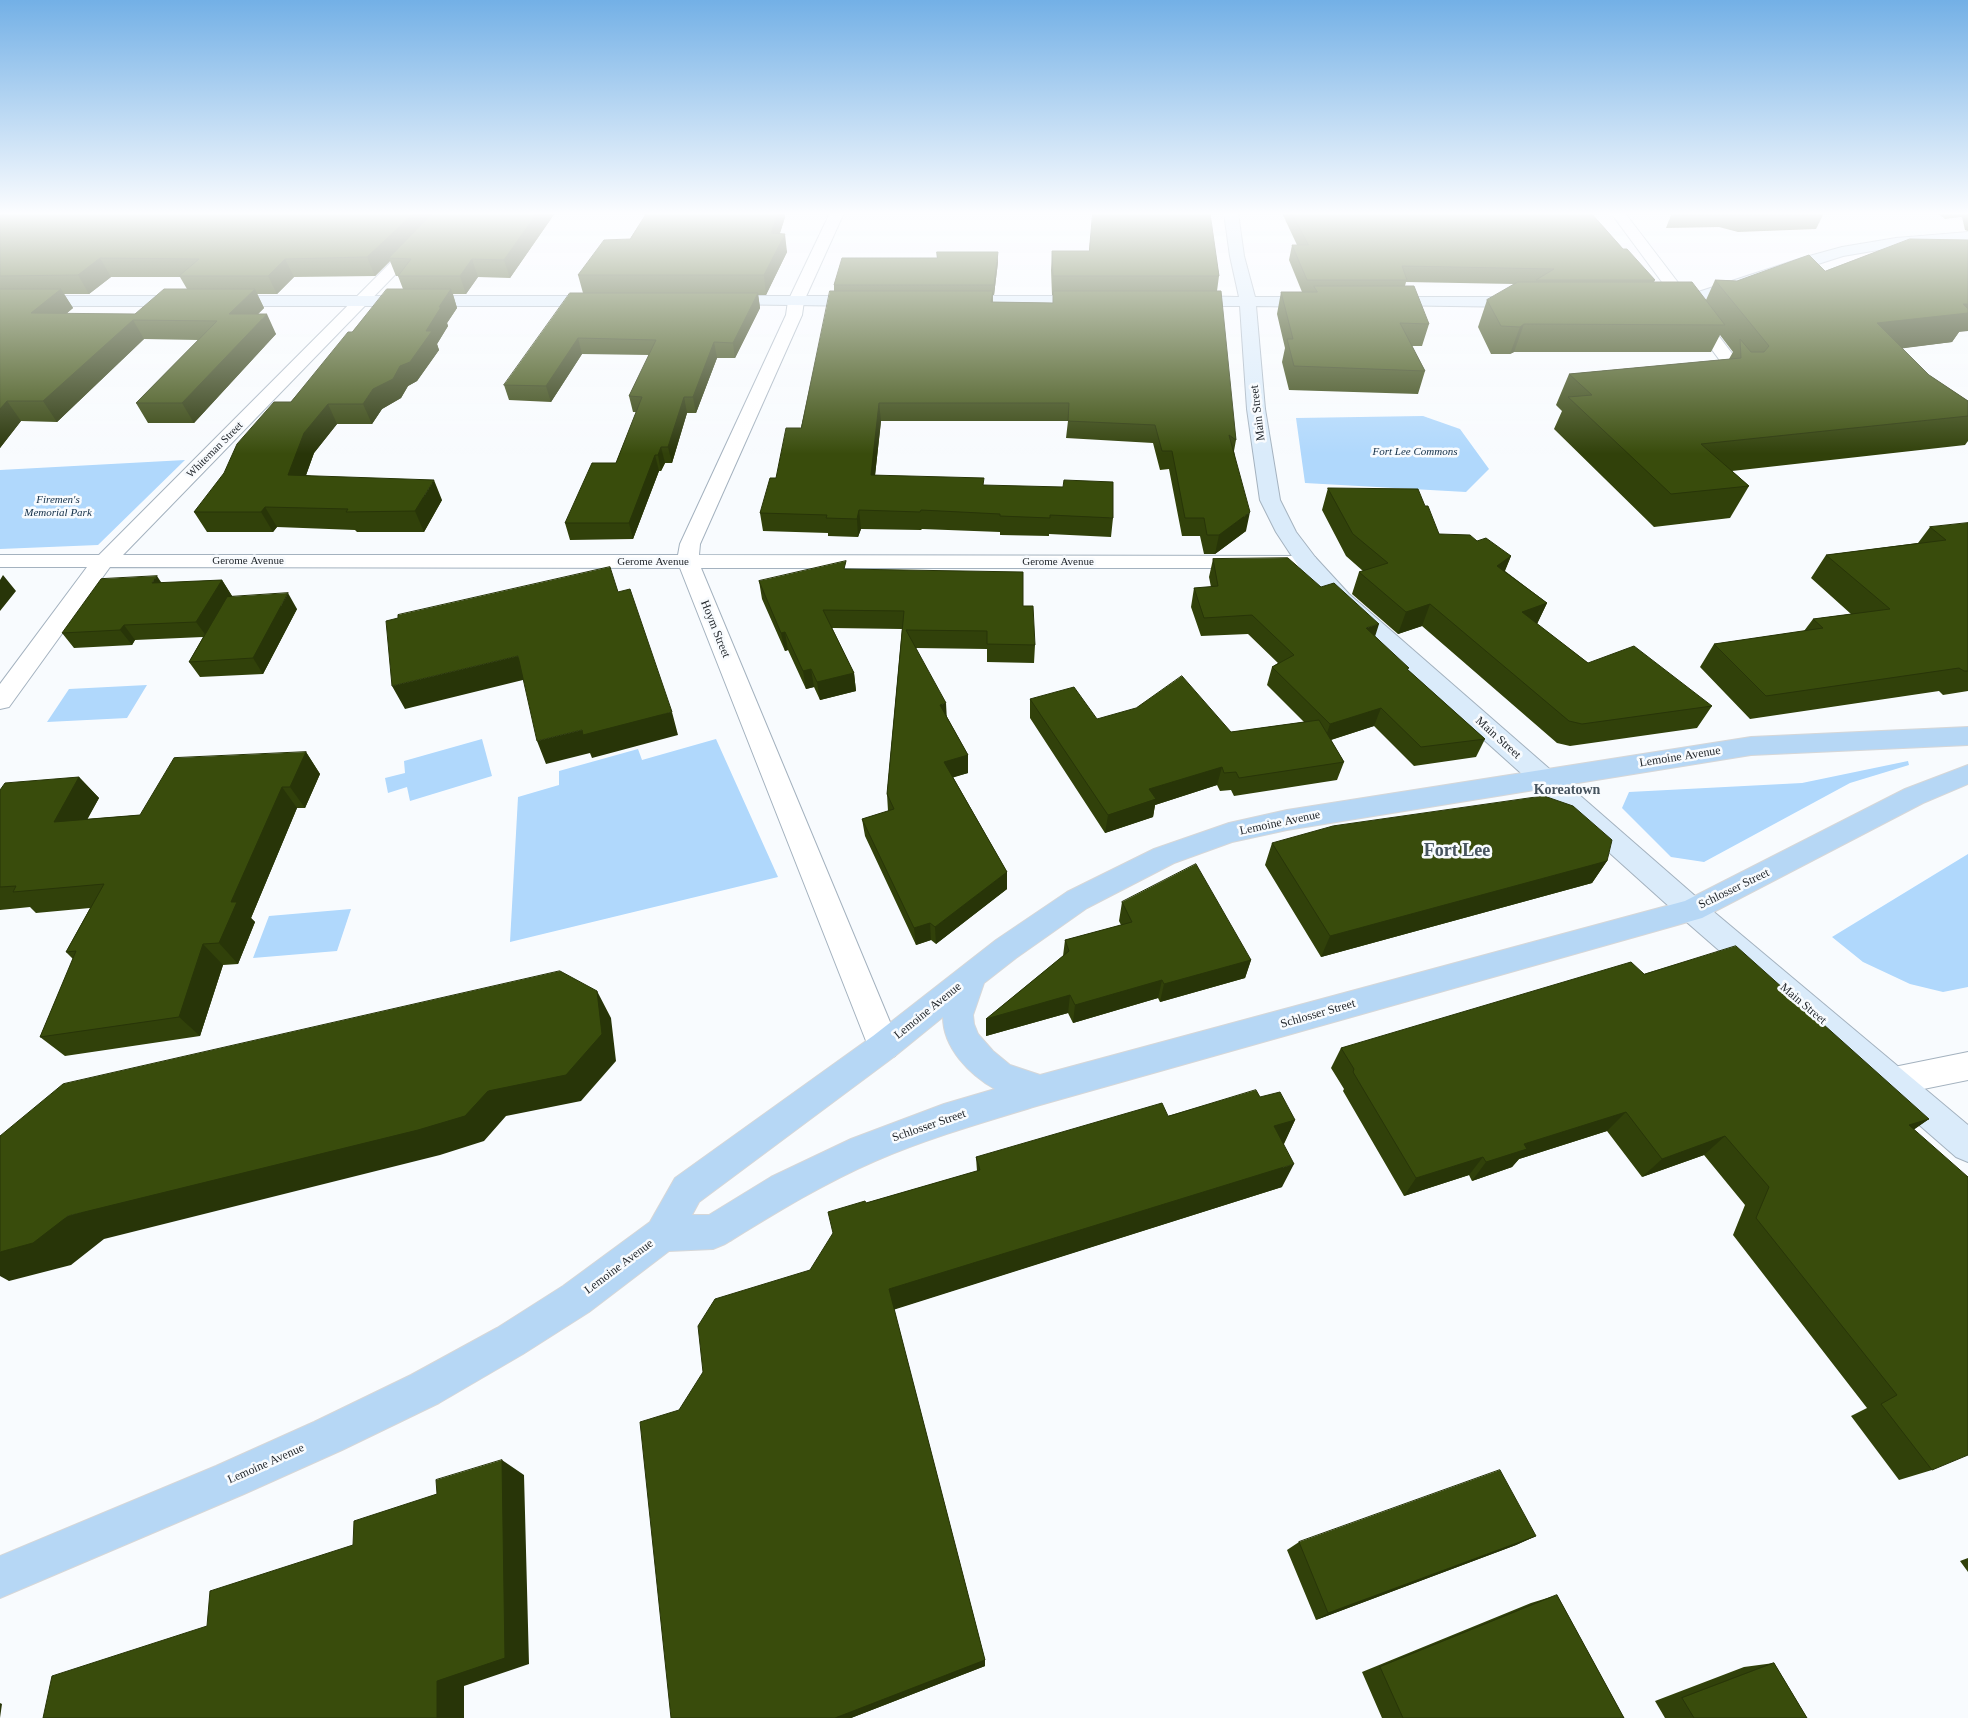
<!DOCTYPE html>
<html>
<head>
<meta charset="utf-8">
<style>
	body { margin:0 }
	canvas { display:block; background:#f8fbfe }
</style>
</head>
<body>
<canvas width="1968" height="1718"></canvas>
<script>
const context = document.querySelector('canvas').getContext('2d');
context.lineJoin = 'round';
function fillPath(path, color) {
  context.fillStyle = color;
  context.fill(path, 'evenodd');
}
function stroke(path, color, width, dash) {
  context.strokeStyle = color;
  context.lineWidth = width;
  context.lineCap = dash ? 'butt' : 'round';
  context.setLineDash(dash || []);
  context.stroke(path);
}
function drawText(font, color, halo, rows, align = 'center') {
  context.font = font + ' Georgia,serif';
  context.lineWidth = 5;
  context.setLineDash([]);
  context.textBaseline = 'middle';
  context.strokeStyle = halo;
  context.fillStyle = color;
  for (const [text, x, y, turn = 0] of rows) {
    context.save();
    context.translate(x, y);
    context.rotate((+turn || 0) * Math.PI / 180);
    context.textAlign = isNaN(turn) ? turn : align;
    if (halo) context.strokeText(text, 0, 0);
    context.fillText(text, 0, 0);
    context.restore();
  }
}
fillPath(new Path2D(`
	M1423,416L1460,429L1489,469L1466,492L1305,483L1296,418Z
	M185,460L98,545L0,549V470Z
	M147,685L127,718L47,722L69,689Z
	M482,739L492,776L410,801L407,787L388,793L385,778L405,773L404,761Z
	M716,739L778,877L510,942L518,797L559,785V771L638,749L642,760Z
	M1908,761L1909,765L1850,783L1704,862L1671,857L1622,808L1629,792L1802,783Z
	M1968,854V987L1943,992L1910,984L1863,962L1832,937Z
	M351,909L337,951L253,958L269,916Z`), '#b0d8fc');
const street = new Path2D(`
	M440,213H455L123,555H678L680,544L786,315L788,301L829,215L830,213H842L843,215L804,301L802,315L700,544L699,555L1307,556L1315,557L1318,562L1315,567L1307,568H701L900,1046L895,1056L884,1060L873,1056L868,1046L680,568L110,567L9,707L0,709V684L87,567H0V555H99Z
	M1611,213H1625L1747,373L1750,377L1747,381L1741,382L1735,381Z
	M1968,1052V1080L1894,1095L1883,1091L1878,1081L1883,1071L1894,1067Z`);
const secondary = new Path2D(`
	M1224,213H1238L1244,256L1255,297H1316L1322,299L1324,302L1322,305L1316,307L1256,306L1265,409L1280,500L1296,532L1315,557L1349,594L1702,902L1968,1125V1162L1956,1157L1682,918L1333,604L1299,567L1276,532L1260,500L1247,409L1240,306H1184L1178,304L1176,301L1178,298L1184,296L1239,297L1230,256Z
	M1968,232V240L1896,247L1843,256L1684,307L1660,305L1658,302L1660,299L1683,297L1802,258L1842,247L1896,238Z
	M0,296H601L607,298L609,301L607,304L601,306H0Z
	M721,296H866L872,298L874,301L872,304L866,306L715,304L713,301L715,298Z
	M956,296H1091L1097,298L1099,301L1097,304L1091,306L950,304L948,301L950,298Z
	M1384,297H1523L1529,299L1531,302L1529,305L1523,307L1378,305L1376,302L1378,299Z`);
const primary = new Path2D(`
	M1968,727V745L1751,755L1287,830L1232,842L1174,863L1087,908L1016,958L984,983L973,1015L974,1024L978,1034L993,1051L1010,1065L1040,1075L1685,901L1905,789L1968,765V784L1923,803L1702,918L1040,1105C984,1122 928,1138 875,1161C822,1184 774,1214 725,1244L713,1249L669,1251L589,1312L523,1354L439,1403L342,1450L244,1494L0,1598V1556L216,1466L314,1422L411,1375L497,1328L563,1286L650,1222L675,1178L873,1036L996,940L1067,892L1154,849L1229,823L1287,810L1751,737ZM943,1017C943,1048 970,1075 995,1089L944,1104L851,1139L771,1177L709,1215H692L699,1202L895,1056Z`);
stroke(street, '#a4b2bf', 2);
stroke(secondary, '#a4b2bf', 2);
stroke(primary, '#d6d7d8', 2);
fillPath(street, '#fff');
fillPath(secondary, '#daebfa');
fillPath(primary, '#b6d7f5');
fillPath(new Path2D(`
	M0,213H555L510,278L478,277L466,294H453L457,308L447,323L448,326L437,344L439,350L417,381L408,386L401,398L382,409L372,424H337L314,453L306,475L442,500L424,532H357L355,530L277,527L273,532H207L194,512L352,332L403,289L398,276H396L390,261L375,276L294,277L277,294H257L264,308L258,314L276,334L194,423H148L136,403L198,340L144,339L57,422L21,421L0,448ZM111,277H180L187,289L135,314H66L73,308L64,294H89Z
	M647,213H785V217L780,233L787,252L766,295H758L760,308L735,358H717L696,413H687L672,463H665L661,471H659L633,539L570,540L565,523L616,463L636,412H633L629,396L649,355L582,354L551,402L509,400L504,385L583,293L578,275L630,239Z
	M1282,213H1591L1623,249L1655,280L1654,282L1706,300L1715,280L1737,281L1825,271L1959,332L1952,342L1902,348L1929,375L1968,401V441L1965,445L1732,471L1749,486L1730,518L1654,527L1554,429L1562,411L1556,405L1569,374L1729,359L1733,352L1720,335L1711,352H1514L1510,354H1491L1478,327L1487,300L1514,284L1406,282L1405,286L1429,324L1422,346H1412L1425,371L1418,394L1289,390L1282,362L1285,348L1277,314L1281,292H1302L1289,260L1292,245H1297Z
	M1668,213H1824L1816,229L1738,232L1719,227L1666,228L1671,215Z
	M1937,213H1968V231L1965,230L1962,217L1945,219Z
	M1210,218L1219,276L1217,291L1236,440L1234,451L1246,531L1215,554H1204L1200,536H1182L1169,469L1160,470L1153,443L1066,438L1068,421H881L875,475L984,485L1113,518L1111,537L1049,534V536L1000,535V532L922,529L921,530L861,529L858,537L828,536V533L763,531L760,513L776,478L801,428L834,291V285L937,258L998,262L994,295H993V302L1053,303V295H1052L1051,270L1052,251H1089Z
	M1328,488L1425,506L1439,534L1477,541L1511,556L1505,571L1547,603L1537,624L1588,663L1712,706L1697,728L1570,746L1557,743L1422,626L1398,634L1352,594L1359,572L1363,571L1346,556L1322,510Z
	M1968,523V691L1943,695L1939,691L1750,719L1700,667L1714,644L1804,631L1813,619L1851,614L1811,578L1826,555L1918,543L1930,527Z
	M1213,559L1375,636L1408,670L1485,739L1476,757L1414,766L1374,726L1331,740L1344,762L1337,780L1234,796L1231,790L1220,791L1217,785L1155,805L1153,817L1105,833L1030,718V699L1097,719L1231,732L1304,722L1267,685L1272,667L1278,663L1248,634L1201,636L1191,607L1194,588L1211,587L1209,577Z
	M847,569L1023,606L1035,645L1034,663L987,662V649L916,648L947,717L968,755V773L953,777L1007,872V889L936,944L931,940L916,945L865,836L862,819L888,811L887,794L902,629L832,628L854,673L856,691L820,700L814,687L806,689L788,650L785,651L762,599L759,581Z
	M222,580L232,596H231L297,609L263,674L200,677L189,662L203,637L135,640L132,645L74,648L62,633L161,583Z
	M306,752L320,774L305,808H297L251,918L255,922L238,964L223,965L200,1036L65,1056L40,1037L73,959L66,952L90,908L36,913L30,907L0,910V790L79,777L99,798L87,819L140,815Z
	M1272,843L1607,861L1592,883L1321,957L1265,865Z
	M1122,902L1251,960L1245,978L1160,1002L1158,998L1073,1023L1068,1013L986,1036V1019L1063,956L1065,940L1121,925L1119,921Z
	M1644,974L1929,1119L1914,1129L1932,1470L1899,1480L1851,1416L1867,1408L1733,1235L1745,1205L1704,1155L1642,1177L1607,1131L1519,1159L1512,1167L1472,1181L1469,1175L1404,1196L1343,1091L1344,1089L1331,1068L1341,1048Z
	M1260,1097L1295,1120L1284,1144L1282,1187L894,1309L985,1660V1666L851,1718H671L679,1410L810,1270L866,1203L977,1171L976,1157L1168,1116Z
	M1536,1536L1516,1545L1316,1620L1287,1550L1299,1542Z
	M1968,1558V1572L1960,1561Z
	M1557,1595L1624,1718H1382L1362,1672L1531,1603Z
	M1774,1663L1807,1718H1665L1655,1701L1744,1667Z`), '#31410a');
fillPath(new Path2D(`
	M414,213H438L389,258L390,261L375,276L367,257Z
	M537,213H555L510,278L504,260Z
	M778,213H785V217L774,252L771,233Z
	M785,234L787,252L766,295L764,275Z
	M998,252V262L994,295V285Z
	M100,258L111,277L89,294L78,275Z
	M285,259L294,277L277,294L268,276Z
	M472,259L478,277L466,294L460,276Z
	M61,289L73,308L43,333L31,313Z
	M255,289L264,308L239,333L229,314Z
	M451,289L457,308L447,323L448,326L437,344L439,350L417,381L408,386L401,398L382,409L372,424L363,404L373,389L400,366L426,331L439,307Z
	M758,293L760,308L735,358L733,343Z
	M1963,304H1968V331L1959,332L1952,342L1859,354L1877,323Z
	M267,314L276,334L194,423L182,403Z
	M133,320L144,339L57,422L43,401Z
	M1524,324L1514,352L1510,354L1520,327Z
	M578,338L582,354L551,402L546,386Z
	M714,342L717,358L696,413L693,397Z
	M684,397L687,413L672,463L668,447Z
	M7,401L21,421L0,448V409Z
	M879,403L881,421L873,494L871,475Z
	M328,404L337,424L314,453L299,495L288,475L304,433Z
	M661,447L665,463L661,471L658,455Z
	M655,455L659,471L633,539L629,523Z
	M434,480L442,500L424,532L415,511Z
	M265,507L277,527L273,532L261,512Z
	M859,510L861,529L858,537L857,519Z
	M1250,512L1246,531L1215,554L1219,535Z
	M1511,556L1501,579L1497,566Z
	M3,575L16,591L0,611V580Z
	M157,576L167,591L152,583Z
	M222,580L232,596L207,637L196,622Z
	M288,593L297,609L263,674L253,658Z
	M1547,603L1536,626L1522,612Z
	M1430,604L1422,626L1398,634L1406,612Z
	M1379,624L1373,643L1366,628Z
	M124,625L135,640L132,645L120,630Z
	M785,632L788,650L785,651L781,633Z
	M518,656L527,679L405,709L392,686Z
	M811,669L814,687L806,689L803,671Z
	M854,673L856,691L820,700L817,682Z
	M946,703L947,721L940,705Z
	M1381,708L1374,726L1324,742L1330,724Z
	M672,712L678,735L592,758L590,753L546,764L537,741L582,730Z
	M306,752L320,774L305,808L290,787Z
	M968,755V773L945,780L944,762Z
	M1222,767L1217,785L1155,805L1153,817L1105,833L1108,815L1149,789Z
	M79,777L99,798L74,844L54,822Z
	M282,787L297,808L251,918L255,922L238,964L219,943L231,902Z
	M1607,861L1592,883L1321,957L1330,936Z
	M1007,872V889L936,944L935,927Z
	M930,923L931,940L916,945L914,928Z
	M203,944L223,965L200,1036L179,1017Z
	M1251,960L1245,978L1160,1002L1164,984Z
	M1162,980L1158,998L1073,1023L1075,1005Z
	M597,991L611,1018L616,1061L581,1101L506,1116L484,1141L440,1155L104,1239L71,1265L9,1281L0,1276V1252L68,1216L488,1091Z
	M1070,995L1068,1013L986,1036V1019Z
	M1626,1112L1607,1131L1519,1159L1512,1167L1472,1181L1486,1162L1524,1144Z
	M1929,1119L1902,1138L1909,1125Z
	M1295,1120L1283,1145L1274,1126Z
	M1725,1136L1704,1155L1642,1177L1662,1159Z
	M1483,1157L1469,1175L1404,1196L1416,1178Z
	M1294,1164L1282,1187L893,1310L889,1289Z
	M502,1460L524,1475L529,1664L464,1686V1718H437V1681Z
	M1536,1536L1516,1545L1316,1620L1328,1613Z
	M985,1660V1666L851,1718H835Z
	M0,1703L2,1704L0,1718Z`), '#283508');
const building = new Path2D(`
	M5,213H414L367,257L285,259L268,276H179L199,259L100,258L78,275L0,276V217Z
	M433,213H537L504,260L472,259L460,276H398L411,259L389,258Z
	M647,213H778L771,233L785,234L764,275H578L604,240L630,239Z
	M1093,213H1210L1219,276H1053L1052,251H1089Z
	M1292,213H1591L1623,249H1627L1655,280H1536L1554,269L1402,266L1407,280H1307L1292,245H1308Z
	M1910,239L1968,240V304H1963L1968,309V313L1877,323L1929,375L1968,401V416L1701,444L1749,486L1671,494L1568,397L1592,395L1569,374L1741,358L1740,339L1751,352H1764L1769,346L1715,280L1737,281L1809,255L1825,271Z
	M937,252H998L994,285H834L842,258H937Z
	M1518,282H1692L1725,325L1524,324L1520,327L1501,326L1487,300Z
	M1314,286H1414L1429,324L1400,323L1425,371L1294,366L1287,339H1293L1281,292H1317Z
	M0,289H61L31,313L135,314L164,289H255L229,314H267L182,403H136L217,321L133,320L43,401H7L0,409Z
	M387,289H451L439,307H441L426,331H432L410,362L400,366L393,379L373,389L363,404H328L304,433L288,475L434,480L415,511L346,512L348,509L265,507L261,512H194L224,473L237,444L274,402H291L348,332H352Z
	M830,291H993L991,302L1053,303V291H1221L1236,440L1229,435L1250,512L1219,535H1207L1204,518H1185L1172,451H1162L1155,425L1068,421L1069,403H879L871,475L984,478L983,485L1063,487L1064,480L1113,482V518L1050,515V518L1000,516V514L921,510L920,512L859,510L857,519L826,518L827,515L760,513L770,478H776L786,428H801Z
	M570,293H758L733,343L714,342L693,397H684L668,447H661L658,455H655L629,523H565L592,463H616L642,397L629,396L656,340L578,338L546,386L504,385Z
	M1328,488L1418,489L1425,506H1428L1439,534L1470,535L1477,541L1486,538L1511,556L1497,566L1547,603L1522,612L1588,663L1634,646L1712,706L1582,724L1569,721L1430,604L1406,612L1359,572L1388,563L1353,534Z
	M1968,523V671H1964L1959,668L1766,696L1714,644L1823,628L1813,619L1890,609L1826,555L1946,540L1930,527Z
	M1288,558L1321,587L1334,583L1379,624L1366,628L1409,668L1407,669L1485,739L1421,747L1381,708L1330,724L1272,667L1294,655L1252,615L1204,618L1194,588L1218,586L1213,559Z
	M846,561L844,569L1023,572V606H1033L1035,645L987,644V631L906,630L946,703L940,705L968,755L944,762L1007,872L935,927L930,923L914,928L862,819L894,809L887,794L904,611L823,610L854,673L817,682L811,669L803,671L785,632L781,633L759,581Z
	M610,567L618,592L630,589L672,712L583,735L582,730L537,741L518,656L392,686L386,621L398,618V615Z
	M157,576L152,583L222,580L196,622L124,625L120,630L62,633L101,579Z
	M288,593L253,658L189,662L227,597Z
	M1182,676L1231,732L1319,720L1344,762L1239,778L1236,772L1224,773L1222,767L1149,789L1156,799L1108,815L1030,699L1074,687L1097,719L1136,708Z
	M306,752L290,787H282L231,902H237L219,943L203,944L179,1017L40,1037L76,951L66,952L104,884L13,892L16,886L0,887V790L5,783L79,777L54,822L140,815L174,758Z
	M1544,796L1573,806L1612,840L1607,861L1330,936L1272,843L1333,826Z
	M1196,864L1251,960L1164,984L1162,980L1075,1005L1070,995L986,1019L1069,951L1065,940L1132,922L1122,902Z
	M1736,946L1929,1119L1909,1125L1968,1177V1455L1932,1470L1881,1404L1897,1395L1756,1218L1769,1187L1725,1136L1662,1159L1626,1112L1524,1144L1527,1149L1486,1162L1483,1157L1416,1178L1353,1072L1354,1069L1341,1048L1631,962L1644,974Z
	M560,971L597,991L602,1034L566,1075L488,1091L465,1116L418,1130L68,1216L33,1243L0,1252V1136L63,1084Z
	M1256,1090L1260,1097L1280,1092L1295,1120L1274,1126L1294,1164L889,1289L985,1660L835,1718H671L640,1422L679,1410L703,1372L698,1326L715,1299L810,1270L833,1233L828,1212L865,1201L866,1203L980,1170L976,1157L1162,1103L1168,1116Z
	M502,1460L505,1658L437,1681V1718H43L52,1676L207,1626L210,1591L353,1545L354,1521L437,1494L436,1480Z
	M1500,1470L1536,1536L1328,1613L1299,1542Z
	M1557,1595L1624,1718H1403L1380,1667Z
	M1774,1663L1807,1718H1694L1682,1698Z`);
fillPath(building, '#394c0c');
stroke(building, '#283508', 1);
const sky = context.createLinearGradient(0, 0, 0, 454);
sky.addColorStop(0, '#73b0e6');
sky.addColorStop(0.47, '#fcfdff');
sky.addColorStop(1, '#fcfdff00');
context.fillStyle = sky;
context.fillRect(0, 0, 1968, 454);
drawText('11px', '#1e2328', '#f8fbfe', [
	["Whiteman Street",215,450,-45],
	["Gerome Avenue",248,561],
	["Gerome Avenue",653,562],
	["Gerome Avenue",1058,562]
]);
drawText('italic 11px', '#102d46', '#f8fbfe', [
	["Fort Lee Commons",1415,452],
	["Firemen's",58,500],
	["Memorial Park",58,513]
]);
drawText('12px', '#1e2328', '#f8fbfe', [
	["Main Street",1258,413,-97],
	["Hoym Street",715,629,68],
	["Main Street",1498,738,42],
	["Lemoine Avenue",1680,757,-9],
	["Lemoine Avenue",1280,823,-12],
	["Schlosser Street",1734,889,-26],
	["Main Street",1803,1004,40],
	["Lemoine Avenue",928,1011,-39],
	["Schlosser Street",1318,1014,-16],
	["Schlosser Street",929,1126,-19],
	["Lemoine Avenue",619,1267,-37],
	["Lemoine Avenue",266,1464,-24]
]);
drawText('bold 14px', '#47545f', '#f8fbfe', [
	["Koreatown",1567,790]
]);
drawText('bold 18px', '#47545f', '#f8fbfe', [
	["Fort Lee",1457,851]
]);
</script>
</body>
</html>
